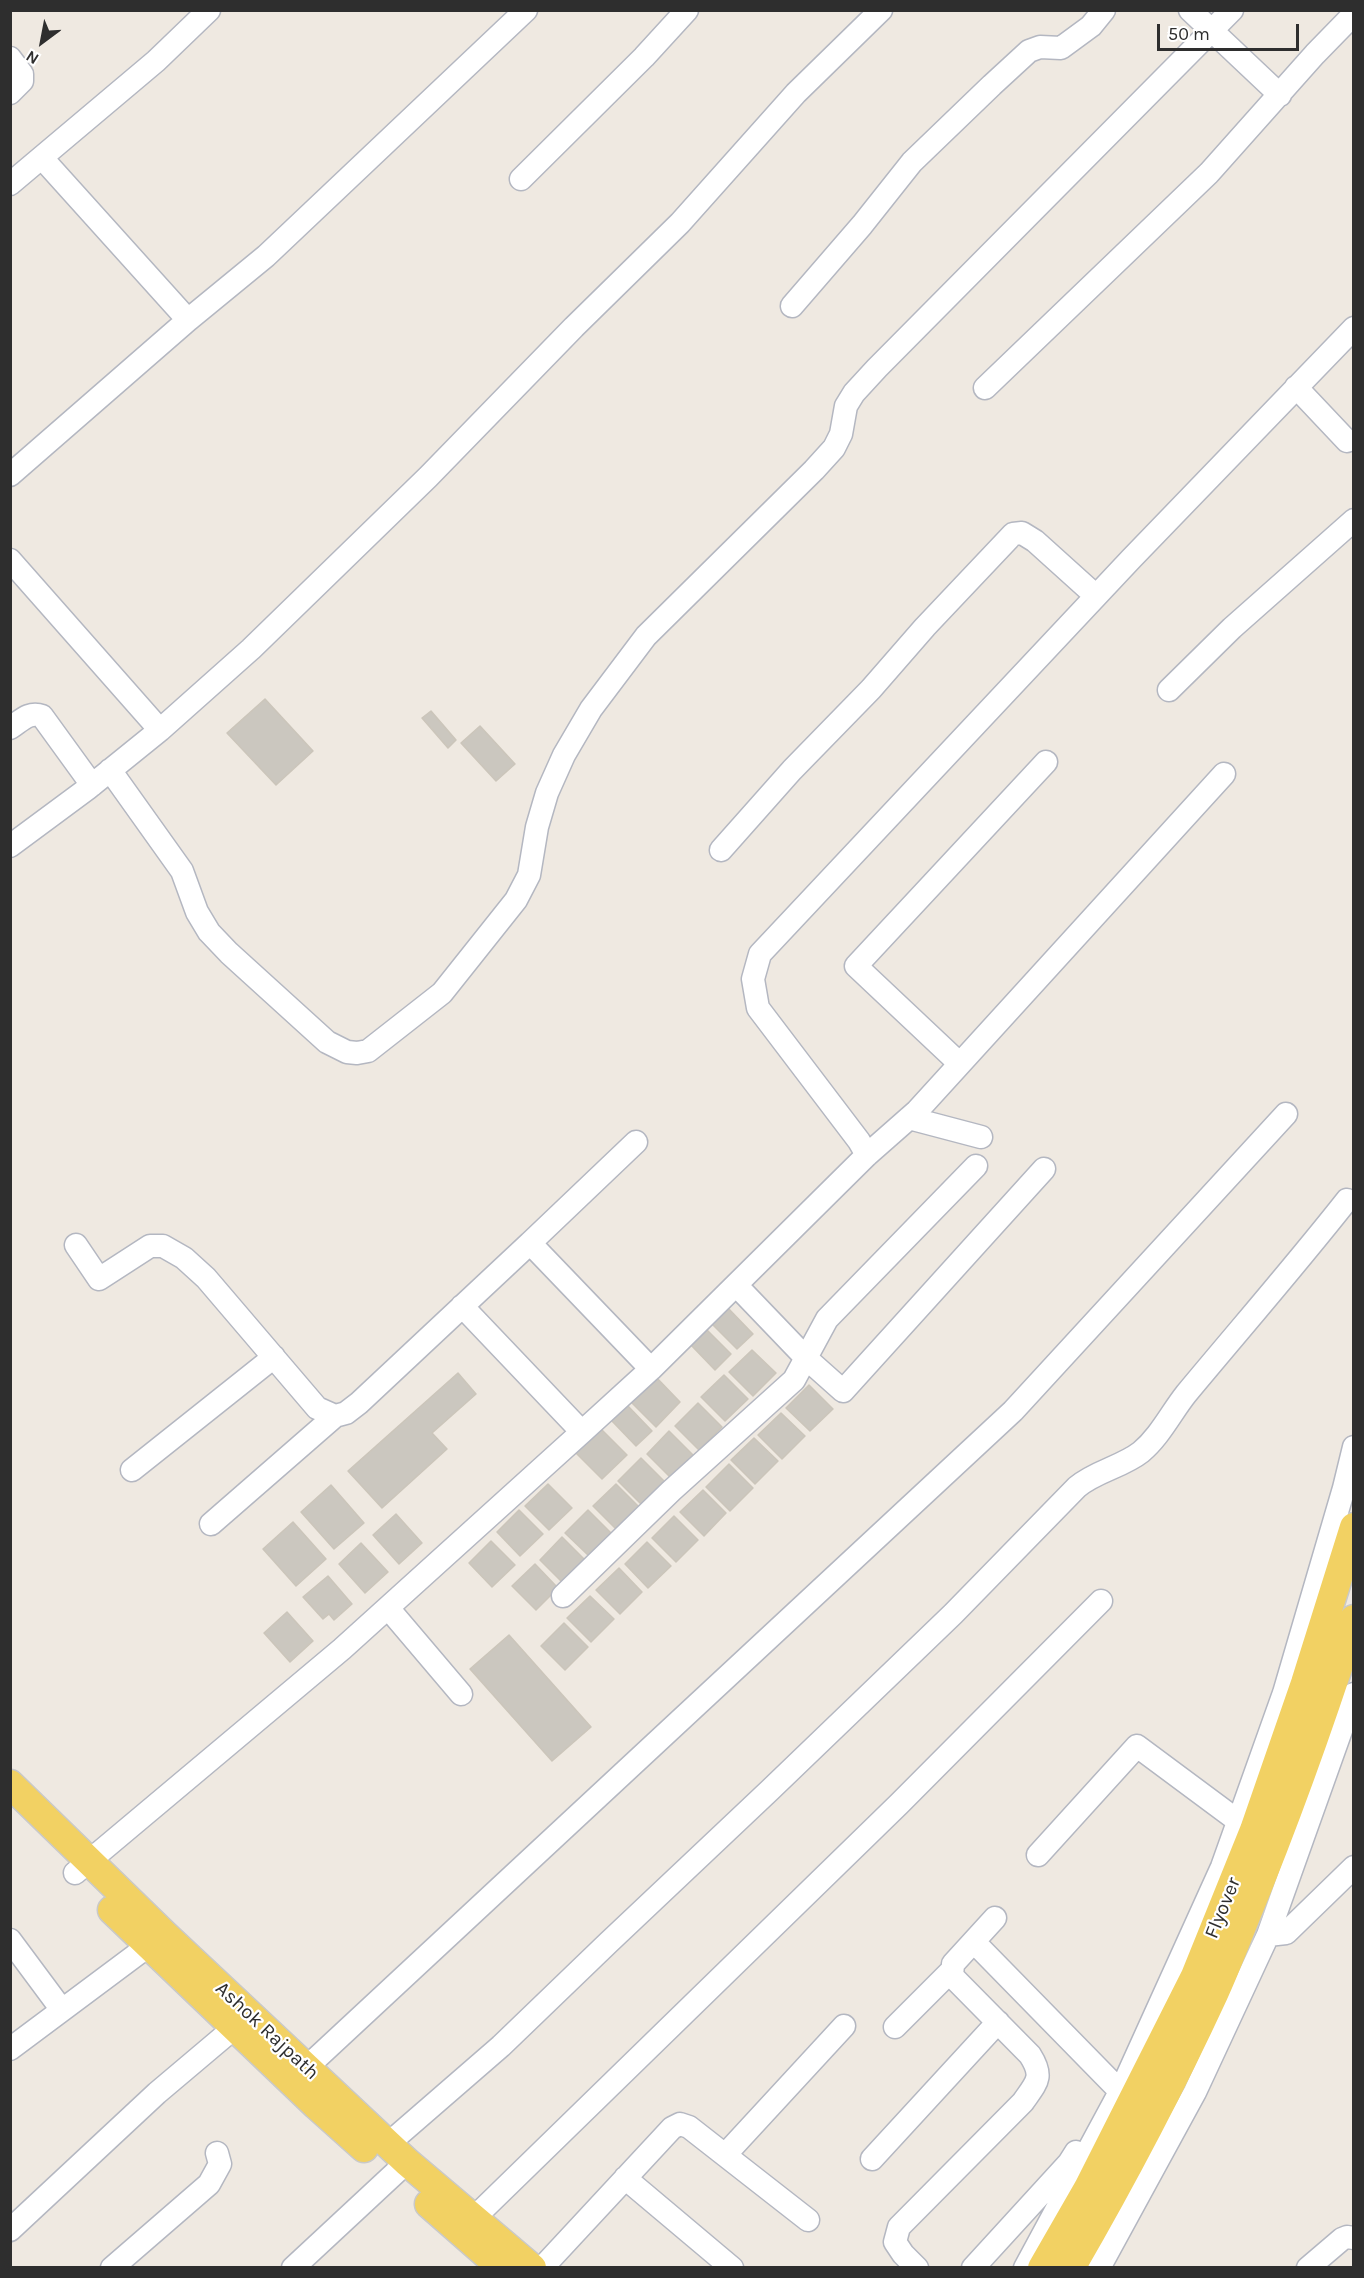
<!DOCTYPE html>
<html>
<head>
<meta charset="utf-8">
<style>
	body { margin:0 }
	#map { position:relative; width:1364px; height:2278px; overflow:hidden; background:#efe9e1; font-family:Karla,sans-serif }
	canvas { display:block }
	.frame { position:absolute; inset:0; border:12px solid #2e2e2e; pointer-events:none }
	.north { position:absolute; left:12px; top:12px; width:60px; height:60px; -webkit-text-stroke:4px #fff; paint-order:stroke; rotate:212deg; font-size:16px; font-weight:700; line-height:24px; text-align:center; color:#2e2e2e }
	.north::after { content:''; display:block; margin:auto; width:21px; height:27px; background:#2e2e2e; clip-path:polygon(50% 0,100% 100%,50% 72%,0 100%) }
	.scale { position:absolute; left:1157px; top:24px; width:142px; height:27px; box-sizing:border-box; border:3px solid #2e2e2e; border-top:0; padding-left:8px; font-size:18px; line-height:21px; white-space:nowrap; color:#2e2e2e; -webkit-text-stroke:4px #fff; paint-order:stroke }
</style>
</head>
<body>
<div id="map">
<canvas width="1364" height="2278"></canvas>
<div class="frame"></div>
<div class="north">N</div>
<div class="scale">50 m</div>
</div>
<script>
const context = document.querySelector('canvas').getContext('2d');
context.lineJoin = 'round';
function fillPath(path, color) {
  context.fillStyle = color;
  context.fill(path, 'evenodd');
}
function stroke(path, color, width, dash) {
  context.strokeStyle = color;
  context.lineWidth = width;
  context.lineCap = dash ? 'butt' : 'round';
  context.setLineDash(dash || []);
  context.stroke(path);
}
function drawText(font, color, halo, rows, align = 'center') {
  context.font = font + ' Karla,sans-serif';
  context.lineWidth = 4.5;
  context.setLineDash([]);
  context.textBaseline = 'middle';
  context.strokeStyle = halo;
  context.fillStyle = color;
  for (const [text, x, y, turn = 0] of rows) {
    context.save();
    context.translate(x, y);
    context.rotate((+turn || 0) * Math.PI / 180);
    context.textAlign = isNaN(turn) ? turn : align;
    if (halo) context.strokeText(text, 0, 0);
    context.fillText(text, 0, 0);
    context.restore();
  }
}
const building = new Path2D(`
	M265,699L313,751L276,785L227,733Z
	M431,711L456,740L448,748L422,718Z
	M480,726L515,764L496,781L461,743Z
	M727,1307L753,1334L737,1349L711,1323Z
	M705,1328L731,1354L715,1370L689,1343Z
	M752,1350L776,1373L753,1396L729,1372Z
	M458,1373L476,1394L432,1433L447,1449L382,1508L348,1471Z
	M724,1375L748,1399L725,1421L701,1397Z
	M655,1376L680,1402L656,1427L630,1401Z
	M809,1385L833,1409L810,1431L786,1408Z
	M698,1403L722,1427L699,1450L675,1426Z
	M627,1405L652,1431L636,1446L611,1420Z
	M781,1413L805,1436L782,1459L758,1435Z
	M601,1429L627,1455L602,1479L576,1453Z
	M669,1431L693,1455L670,1477L647,1454Z
	M754,1438L778,1461L755,1484L731,1460Z
	M641,1458L665,1482L642,1505L618,1481Z
	M729,1464L753,1488L730,1511L706,1487Z
	M548,1484L572,1508L549,1530L525,1506Z
	M616,1484L640,1508L617,1530L593,1506Z
	M331,1485L364,1523L334,1549L301,1512Z
	M703,1490L726,1513L704,1536L680,1512Z
	M519,1510L543,1534L520,1556L497,1532Z
	M588,1510L612,1534L589,1556L565,1533Z
	M396,1514L422,1543L399,1564L373,1535Z
	M674,1516L698,1540L676,1562L652,1538Z
	M293,1522L326,1559L296,1586L263,1549Z
	M562,1537L586,1561L564,1584L540,1560Z
	M491,1541L515,1565L492,1587L469,1563Z
	M647,1542L671,1566L648,1588L625,1564Z
	M361,1543L388,1572L365,1593L339,1564Z
	M535,1564L558,1588L536,1610L512,1586Z
	M619,1568L642,1592L620,1614L596,1590Z
	M328,1576L352,1604L334,1620L329,1614L323,1619L303,1597Z
	M590,1596L614,1619L591,1642L567,1618Z
	M287,1612L313,1641L290,1662L264,1633Z
	M564,1623L588,1647L565,1670L541,1646Z
	M509,1635L591,1727L552,1761L470,1669Z`);
fillPath(building, '#cbc7bf');
stroke(building, '#cbc5ba', 1.5);
const minor = new Path2D(`
	M1190,10L1280,95
	M10,58L22,74V81L10,93
	M42,158L188,320
	M521,179L644,57L687,10
	M10,184L156,61L209,10
	M792,306L862,225L912,162L992,85L1029,51L1040,47L1061,48L1091,26L1104,10
	M1296,387L1347,441
	M985,388L1209,173L1315,54L1354,14
	M10,475L188,320L266,256L526,10
	M10,560L160,730
	M1169,690L1232,628L1354,520
	M10,728C21,721 29,711 42,716L92,785
	M110,770L182,871L197,912L209,932L229,953L327,1042L347,1052L357,1053L368,1051L442,993L516,900L529,875L537,827L547,793L564,755L591,709L646,636L814,470L834,448L841,434L846,406L854,393L877,368L1232,10
	M10,846L87,789L160,730L251,649L428,477L574,327L680,223L796,93L881,10
	M721,850L792,770L871,689L925,627L1013,534L1022,533L1035,541L1096,596
	M960,1064L856,966L1046,762
	M909,1118L981,1137
	M867,1155L859,1141L758,1008L753,979L760,954L1131,559L1354,328
	M530,1243L636,1142
	M76,1245L99,1279L150,1246H163L184,1258L206,1278L317,1408L335,1416L346,1413L359,1403L530,1243L651,1369
	M736,1285L807,1359L843,1391L1044,1169
	M462,1306L582,1432
	M132,1470L274,1357
	M211,1524L335,1416
	M563,1596L671,1491L794,1380L827,1319L976,1166
	M388,1608L461,1694
	M1038,1855L1137,1746L1238,1821
	M75,1873L342,1649L582,1432L651,1369L867,1155L917,1111L1224,774
	M1268,1935L1286,1933L1354,1867
	M10,1940L62,2010
	M974,1942L1116,2087
	M895,2027L951,1971
	M10,2049L148,1946
	M306,2068L1013,1411L1286,1114
	M388,2144L501,2046L608,1943L770,1790L953,1614L1077,1487C1096,1471 1122,1467 1141,1452C1160,1436 1171,1413 1186,1394C1240,1329 1295,1266 1347,1200
	M725,2155L844,2026
	M872,2159L998,2022
	M625,2178L732,2268
	M475,2217L899,1804L1101,1601
	M10,2230L157,2093L234,2028
	M112,2268L209,2184L220,2164L217,2153
	M293,2268L407,2162
	M542,2268L672,2128L680,2124L689,2127L808,2220
	M917,2268L903,2254L895,2242L899,2227L1023,2102C1037,2082 1044,2077 1030,2055L952,1976L953,1964L995,1918
	M973,2268L1069,2163L1076,2152
	M1025,2268L1121,2090L1222,1867L1284,1693L1344,1488L1354,1447
	M1099,2268L1195,2092L1268,1935L1354,1694
	M1308,2268L1342,2239L1347,2237L1354,2238`);
const major = new Path2D(`
	M10,1784L164,1934L407,2162L532,2268
	M112,1910L316,2105L364,2148
	M429,2204L502,2268
	M1042,2268L1088,2188L1195,1976L1254,1830L1305,1683L1354,1527
	M1071,2268C1123,2178 1171,2087 1214,1994C1226,1968 1236,1941 1247,1914C1287,1817 1322,1719 1354,1619`);
stroke(minor, '#b4b7c1', 25);
stroke(major, '#c9c9c9', 31);
stroke(minor, '#fff', 22);
stroke(major, '#f2d163', 28);
drawText('20px', '#2e2e2e', '#fff', [
	["Flyover",1223,1908,-68],
	["Ashok Rajpath",267,2031,43]
]);
</script>
</body>
</html>
